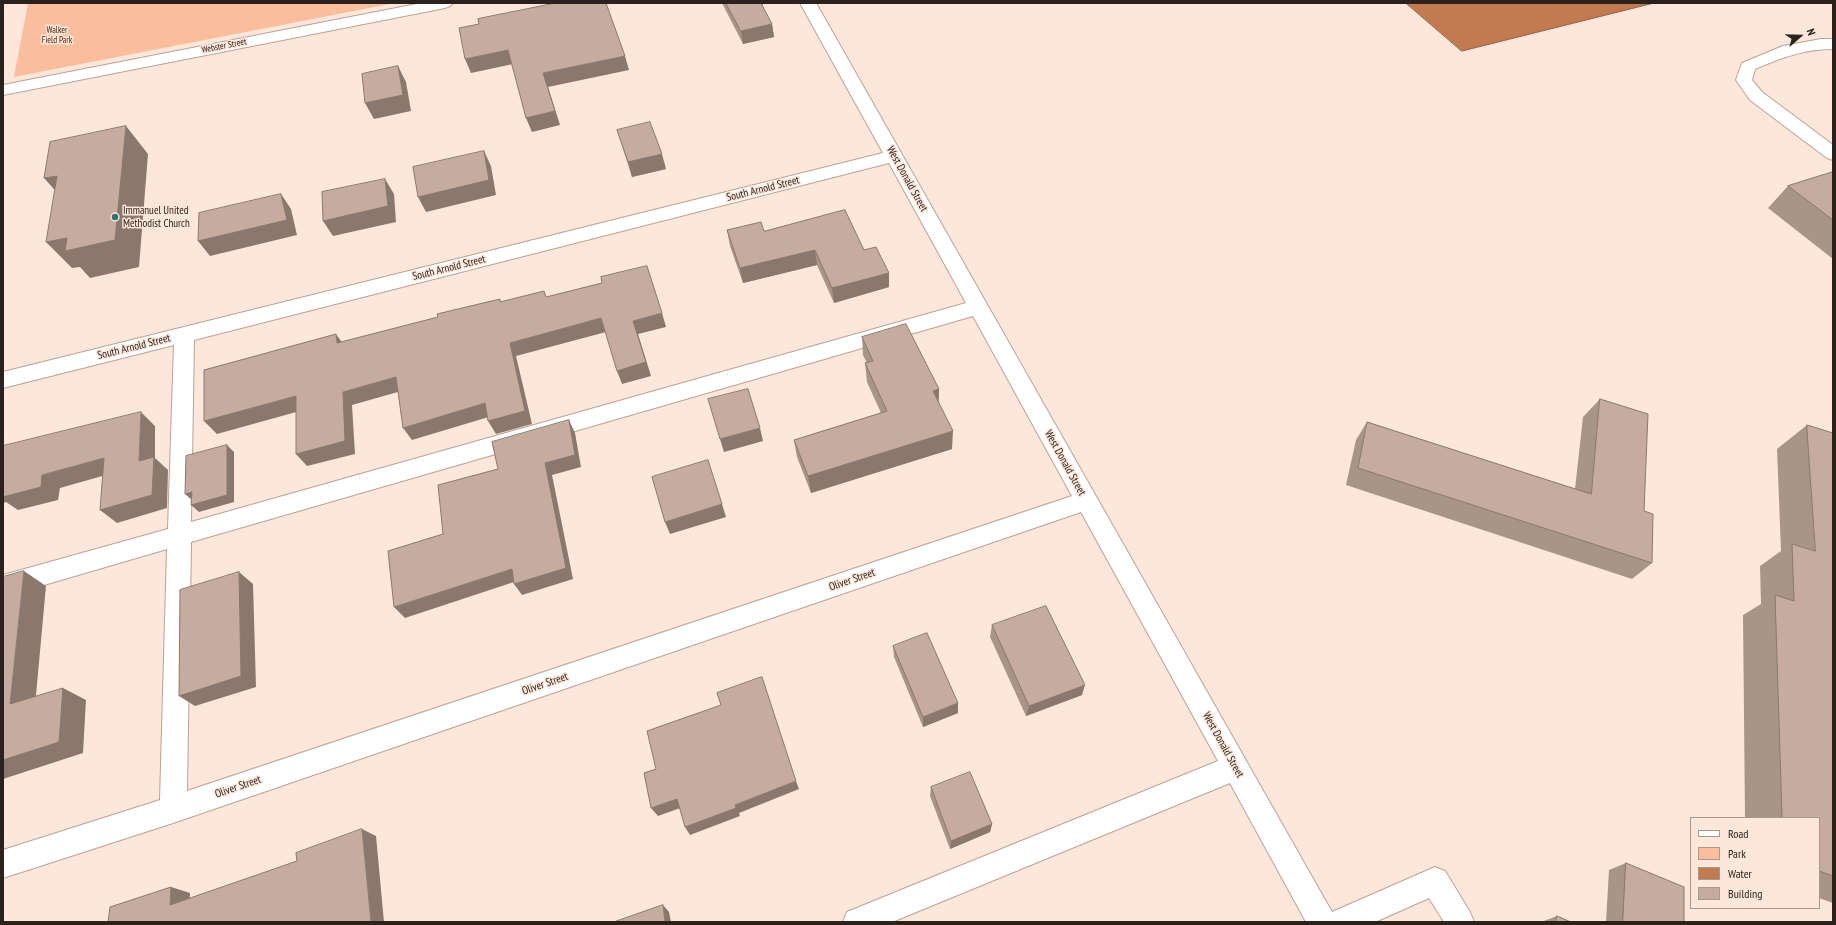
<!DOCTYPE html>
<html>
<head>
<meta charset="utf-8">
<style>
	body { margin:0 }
	#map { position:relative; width:1836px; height:925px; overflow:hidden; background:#fde7db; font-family:"PT Sans Narrow",sans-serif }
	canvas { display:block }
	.frame { position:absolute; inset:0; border:4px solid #2c221d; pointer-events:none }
	.legend { position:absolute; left:1690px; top:817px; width:130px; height:92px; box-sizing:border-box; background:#fde7db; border:1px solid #a9988f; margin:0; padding:5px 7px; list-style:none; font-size:12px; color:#2c221d }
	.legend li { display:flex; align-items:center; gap:8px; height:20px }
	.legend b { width:20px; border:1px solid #a9988f }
	.north { position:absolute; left:1780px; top:16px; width:40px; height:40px; -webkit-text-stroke:3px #fde7db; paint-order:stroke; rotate:70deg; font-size:11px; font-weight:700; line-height:16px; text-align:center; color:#2c221d }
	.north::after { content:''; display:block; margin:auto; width:14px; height:18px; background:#2c221d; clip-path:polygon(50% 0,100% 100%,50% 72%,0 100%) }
</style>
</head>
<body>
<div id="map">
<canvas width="1836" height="925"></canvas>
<div class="frame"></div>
<ul class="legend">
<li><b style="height:5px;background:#fff"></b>Road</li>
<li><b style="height:11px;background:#fabe9d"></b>Park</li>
<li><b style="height:11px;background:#c27a50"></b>Water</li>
<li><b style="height:11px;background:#c5ac9e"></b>Building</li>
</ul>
<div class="north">N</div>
</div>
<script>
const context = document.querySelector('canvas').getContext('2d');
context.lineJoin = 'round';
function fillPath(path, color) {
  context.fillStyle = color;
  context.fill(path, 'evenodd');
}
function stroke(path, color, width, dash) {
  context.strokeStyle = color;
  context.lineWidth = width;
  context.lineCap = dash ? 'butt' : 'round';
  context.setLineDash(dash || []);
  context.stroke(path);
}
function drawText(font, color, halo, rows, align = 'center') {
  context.font = font + ' "PT Sans Narrow",sans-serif';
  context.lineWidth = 3;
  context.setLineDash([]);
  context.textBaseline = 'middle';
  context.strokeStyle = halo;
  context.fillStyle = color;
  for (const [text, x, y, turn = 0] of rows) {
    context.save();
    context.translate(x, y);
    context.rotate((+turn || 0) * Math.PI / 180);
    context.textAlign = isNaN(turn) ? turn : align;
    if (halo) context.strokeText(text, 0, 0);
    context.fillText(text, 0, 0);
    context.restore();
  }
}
fillPath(new Path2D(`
	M28,3H395L14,77Z`), '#fabe9d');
const water = new Path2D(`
	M1406,3H1654L1462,51Z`);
fillPath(water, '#c27a50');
stroke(water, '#956041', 1);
const minor = new Path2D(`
	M422,3H453L450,6L445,8L3,95V85Z
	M800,3H816L1332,912L1435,867L1445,871L1470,912L1474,922H1444L1429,898L1375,922H1306L1230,783L892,922H843L847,912L1218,761L1081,512L173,823L3,878V850L160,800L167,549L3,597V575L168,529L174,345L3,388V372L883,153ZM889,163L966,303L191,522L194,340ZM973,316L1072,496L187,791L191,542Z
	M1821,39H1833V49C1804,49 1781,58 1755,69L1752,80L1762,92L1833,145V160L1827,158L1750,100L1736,80L1742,63L1783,46Z`);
stroke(minor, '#bba295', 2);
fillPath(minor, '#fff');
fillPath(new Path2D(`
	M722,3H763V5H762L772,24L774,37L743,44Z
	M617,130L666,169L632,177Z
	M1833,172V259L1768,208L1788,186Z
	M727,230L764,231L864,250L889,273V287L834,303L817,265L743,283L730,246Z
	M862,337L939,389V402L952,449L811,493L797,457L794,440L881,413L867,382L865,363H867L863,355Z
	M1600,399L1652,563L1632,579L1346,485L1356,440L1367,422L1575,489L1583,417Z
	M1807,425L1833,433V903L1819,898V818H1745L1743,615L1761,604L1760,566L1781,551L1777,449Z
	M992,625L1082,695L1026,716L990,637Z
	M893,646L958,703V713L923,727L894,657Z
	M931,787L992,824L990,832L950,849L930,796Z
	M1626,863L1684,922H1606L1609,870Z
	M1557,916L1571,922H1541Z`), '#a99488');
fillPath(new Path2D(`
	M772,24L774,37L743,44L741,31Z
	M508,50L513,64L471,73L465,59Z
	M625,56L629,70L548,87L560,125L532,132L526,118L543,73Z
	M398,66L406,82L411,111L374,119L365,103Z
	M126,126L148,154L139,267L90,278L80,267L72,268L46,242Z
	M484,151L491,166L496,195L426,212L418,197Z
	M662,154L666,169L632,177L628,162Z
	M57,176L69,206L44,178Z
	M385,179L394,194L396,222L333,236L323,221Z
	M281,194L291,209L297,235L210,256L198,241Z
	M815,250L817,265L743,283L740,268Z
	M889,273V287L834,303L832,288Z
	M662,313L666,327L638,334L651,376L622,384L617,371L633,321Z
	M601,318L606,332L516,356L532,424L496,434L488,421L510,343Z
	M336,334L346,348L337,343Z
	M396,377L405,390L352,405L355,454L307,466L296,454L343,392Z
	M939,389L938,408L933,391Z
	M296,396L307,409L217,434L204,421Z
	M485,403L492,416L412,440L403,428Z
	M141,412L155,426V458L168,470L167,508L117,523L100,510L139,461Z
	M569,420L575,433L581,467L552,475L573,579L522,595L514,584L545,463Z
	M760,428L763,441L724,452L720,439Z
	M953,431L952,449L811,493L808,476Z
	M227,445L234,452V502L199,512L191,505Z
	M104,458L120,471L60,488L58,500L18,510L6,502L3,503V486Z
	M192,492L193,501L185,494Z
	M722,504L726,517L670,534L665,522Z
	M512,569L520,580L405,618L394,607Z
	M24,571L46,586L34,717L10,704Z
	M239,572L253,584L256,687L195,706L179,696Z
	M1085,685L1082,695L1026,716L1029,706Z
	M63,688L86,700L83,753L3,779V760Z
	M958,703V713L923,727V717Z
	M796,781L799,789L739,813L740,816L690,835L685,827L735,805Z
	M677,799L683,807L658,816L651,808Z
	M992,824L990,832L950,849L951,841Z
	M362,829L376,836L384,922H371Z
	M171,887L190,893L189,911L170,905Z
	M663,905L669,912L671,922H665Z`), '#8a786f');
const building = new Path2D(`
	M556,3H606L625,56L543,73L555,111L526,118L508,50L465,59L459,28L479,24L478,19Z
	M726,3H761L772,24L741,31Z
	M398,66L403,95L365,103L362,74Z
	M650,122L662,154L628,162L617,130Z
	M126,126L115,240L65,251L67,238L46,242L57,176L44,178L50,142Z
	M484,151L489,180L418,197L413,167Z
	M1833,172V220L1788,186Z
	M385,179L388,206L323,221L322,192Z
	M281,194L287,220L198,241L199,213Z
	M845,210L864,250L876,247L889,273L832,288L815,250L740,268L727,230L761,222L764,231Z
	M647,266L662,313L633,321L646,362L617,371L601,318L510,343L525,411L488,421L485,403L403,428L396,377L343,392L345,441L296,454V396L204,421V370L336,334L337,343L438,317L437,314L500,299V302L544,291L546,297L602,283L601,277Z
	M906,324L939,389L933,391L953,431L808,476L794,440L887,411L865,363L873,361L862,337Z
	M748,389L760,428L720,439L708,399Z
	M1600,399L1648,414L1644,511L1653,514L1652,563L1358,468L1367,422L1591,494Z
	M141,412L139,461L154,457L152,495L100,510L104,458L42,475L41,487L3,497V446Z
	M569,420L575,455L545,463L566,568L514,584L512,569L394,607L388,551L443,534L438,485L498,469L492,442Z
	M1807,425L1833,433V876L1819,871V818H1782L1775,595L1794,601L1792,544L1815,551Z
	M227,445V495L191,505L192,492L185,494L186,456Z
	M708,460L722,504L665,522L652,477Z
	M24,571L10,704L63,688L59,742L3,760V577Z
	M239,572L241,676L179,696L180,590Z
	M1046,606L1085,685L1029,706L992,625Z
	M927,633L958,703L923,717L893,646Z
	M762,677L796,781L735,805L736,808L685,827L677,799L651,808L644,773L656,769L647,731L721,705L717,693Z
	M970,772L992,824L951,841L931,787Z
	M362,829L371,922H108L110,907L171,887L170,905L297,861L296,853Z
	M1626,863L1684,887V922H1623Z
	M663,905L665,922H614Z
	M1557,916L1571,922H1556Z`);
fillPath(building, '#c5ac9e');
stroke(building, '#8a786f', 1);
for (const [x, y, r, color] of [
	[115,217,4,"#2b7579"]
]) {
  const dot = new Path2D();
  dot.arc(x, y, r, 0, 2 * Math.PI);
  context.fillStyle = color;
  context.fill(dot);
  stroke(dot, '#fde7db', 1.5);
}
drawText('9px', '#4d1e00', '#fde7db', [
	["Walker",57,30],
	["Field Park",57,40]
]);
drawText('9px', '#2c221d', '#fde7db', [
	["Webster Street",224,46,-11]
]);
drawText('11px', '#2c221d', '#fde7db', [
	["West Donald Street",907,179,61],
	["South Arnold Street",763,189,-14],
	["South Arnold Street",449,268,-14],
	["South Arnold Street",134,347,-14],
	["West Donald Street",1065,463,61],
	["Oliver Street",852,580,-19],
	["Oliver Street",545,684,-19],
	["West Donald Street",1223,745,61],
	["Oliver Street",238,787,-19]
]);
drawText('11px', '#2c221d', '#fde7db', [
	["Immanuel United",123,211],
	["Methodist Church",123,224]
], 'left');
</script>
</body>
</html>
